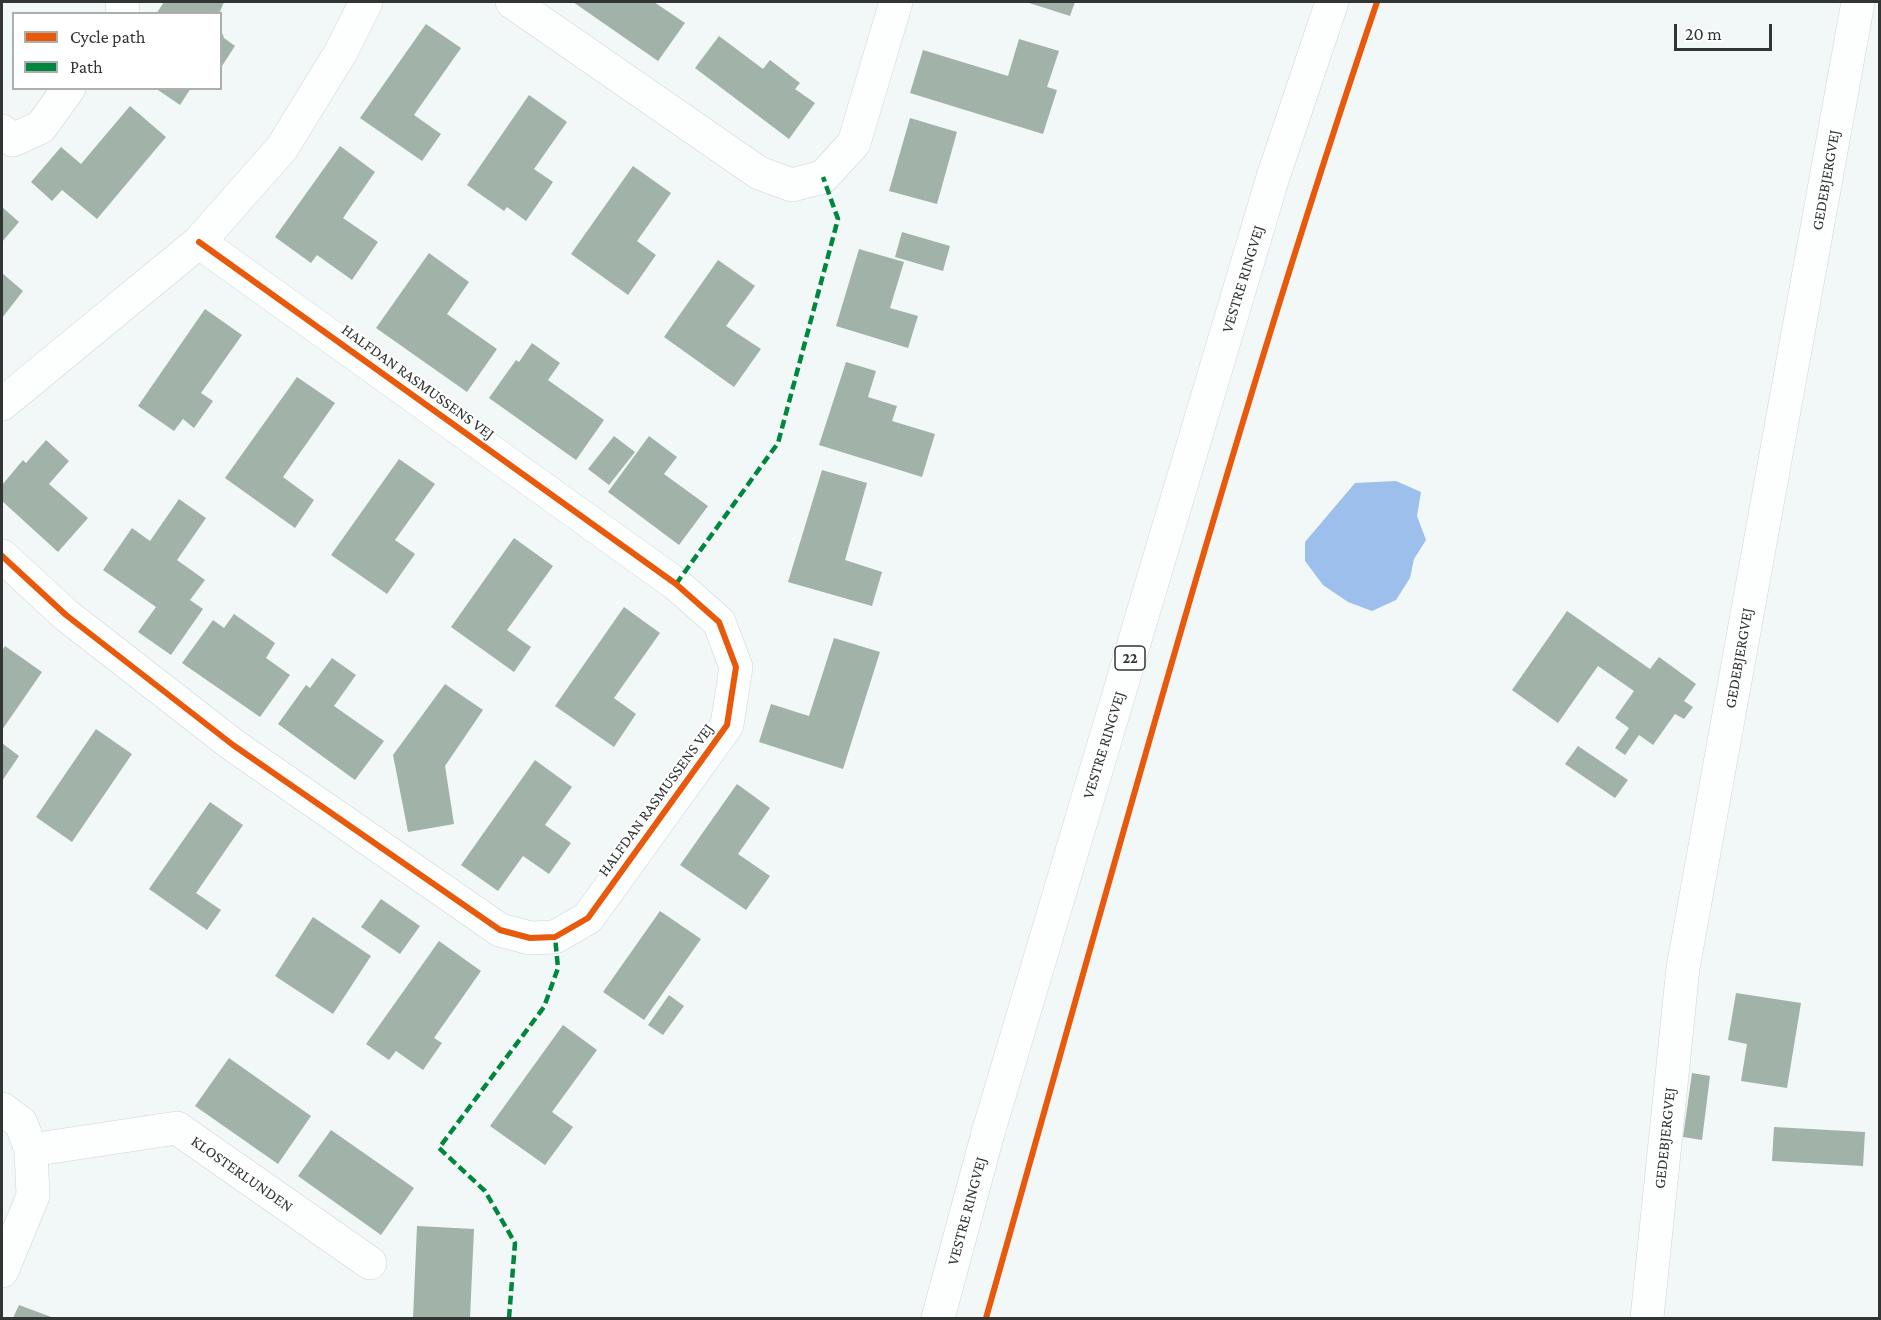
<!DOCTYPE html>
<html>
<head>
<meta charset="utf-8">
<style>
	body { margin:0 }
	#map { position:relative; width:1881px; height:1320px; overflow:hidden; background:#f2f8f7; font-family:"Crimson Pro",serif }
	canvas { display:block }
	.frame { position:absolute; inset:0; border:3px solid #313534; pointer-events:none }
	.legend { position:absolute; left:12px; top:12px; width:210px; height:78px; box-sizing:border-box; background:#fff; border:2px solid #adaeae; margin:0; padding:8px 10px; list-style:none; font-size:18px; color:#313534 }
	.legend li { display:flex; align-items:center; gap:12px; height:30px }
	.legend b { width:30px; border:2px solid #adaeae }
	.scale { position:absolute; left:1674px; top:24px; width:98px; height:27px; box-sizing:border-box; border:3px solid #313534; border-top:0; padding-left:8px; font-size:18px; line-height:21px; white-space:nowrap; color:#313534; -webkit-text-stroke:4px #fff; paint-order:stroke }
</style>
</head>
<body>
<div id="map">
<canvas width="1881" height="1320"></canvas>
<div class="frame"></div>
<ul class="legend">
<li><b style="height:8px;background:#e8590c"></b>Cycle path</li>
<li><b style="height:8px;background:#00873e"></b>Path</li>
</ul>
<div class="scale">20 m</div>
</div>
<script>
const context = document.querySelector('canvas').getContext('2d');
context.lineJoin = 'round';
function fillPath(path, color) {
  context.fillStyle = color;
  context.fill(path, 'evenodd');
}
function stroke(path, color, width, dash) {
  context.strokeStyle = color;
  context.lineWidth = width;
  context.lineCap = dash ? 'butt' : 'round';
  context.setLineDash(dash || []);
  context.stroke(path);
}
function drawText(font, color, halo, rows, align = 'center') {
  context.font = font + ' "Crimson Pro",serif';
  context.lineWidth = 4.5;
  context.setLineDash([]);
  context.textBaseline = 'middle';
  context.strokeStyle = halo;
  context.fillStyle = color;
  for (const [text, x, y, turn = 0] of rows) {
    context.save();
    context.translate(x, y);
    context.rotate((+turn || 0) * Math.PI / 180);
    context.textAlign = isNaN(turn) ? turn : align;
    if (halo) context.strokeText(text, 0, 0);
    context.fillText(text, 0, 0);
    context.restore();
  }
}
fillPath(new Path2D(`
	M1396,481L1421,492L1417,516L1426,540L1414,559L1410,578L1396,600L1372,611L1348,602L1323,585L1305,561V542L1355,483Z`), '#9cbfeb');
fillPath(new Path2D(`
	M164,2H224L219,14H156Z
	M573,2H654L685,23L658,61Z
	M1026,2H1075L1070,16Z
	M426,24L461,48L414,115L441,134L422,161L360,118Z
	M220,27L224,38L235,46L220,69Z
	M719,36L763,69L770,60L800,83L795,89L815,103L789,139L695,68Z
	M1019,39L1059,51L1047,87L1057,90L1043,134L910,93L923,50L1008,76Z
	M155,88H191L180,105Z
	M529,95L567,122L534,169L553,182L526,221L507,207L504,211L467,185Z
	M130,106L166,137L97,219L62,190L52,201L31,182L61,147L81,164Z
	M910,118L957,132L937,204L889,191Z
	M340,146L375,172L343,218L378,242L352,280L317,255L311,263L275,237Z
	M633,166L671,193L637,241L656,255L628,295L571,254Z
	M2,207L19,222L2,242Z
	M902,232L950,246L943,271L895,257Z
	M859,249L904,262L890,308L918,316L908,348L836,326Z
	M429,253L469,282L447,314L497,349L467,392L376,328Z
	M718,260L755,286L726,326L761,349L734,387L664,337Z
	M2,273L23,291L2,318Z
	M205,309L242,335L201,393L213,401L194,428L183,419L174,431L138,406Z
	M532,343L560,363L548,380L604,420L576,460L489,398L516,360L519,362Z
	M846,362L876,371L868,397L897,406L892,421L935,434L922,477L819,445Z
	M297,377L335,403L283,477L314,500L295,528L225,478Z
	M614,436L635,452L609,485L588,469Z
	M649,436L677,457L664,474L708,506L679,545L608,492Z
	M46,440L69,461L49,484L88,518L58,552L2,501V485L23,460L26,463Z
	M399,459L435,484L395,540L415,554L387,594L331,555Z
	M822,470L867,483L845,560L882,572L872,606L788,582Z
	M179,499L206,518L177,560L205,580L190,600L203,609L171,655L138,632L156,607L103,570L132,528L150,541Z
	M514,538L553,566L507,630L531,647L514,672L451,627Z
	M624,607L660,633L614,698L636,714L614,747L555,706Z
	M1567,611L1650,669L1659,657L1696,684L1684,701L1693,707L1684,719L1675,714L1653,745L1639,735L1625,755L1615,748L1629,728L1615,718L1634,691L1598,666L1558,723L1512,690Z
	M234,614L275,643L266,658L290,675L260,717L182,663L213,620L224,628Z
	M834,638L880,652L843,769L759,742L771,704L809,716Z
	M5,646L42,672L2,730V651Z
	M332,658L356,675L334,706L384,741L355,780L278,724L306,685L310,688Z
	M445,684L483,710L445,766L454,824L408,832L393,755Z
	M96,729L132,754L72,842L36,817Z
	M2,743L19,756L2,781Z
	M1578,746L1628,780L1615,798L1565,764Z
	M535,760L572,787L545,825L571,843L549,874L523,856L498,891L461,865Z
	M737,784L770,808L738,854L770,876L746,910L680,865Z
	M210,802L243,825L196,893L221,910L207,930L149,889Z
	M381,899L420,926L400,954L361,927Z
	M660,911L701,939L644,1020L603,992Z
	M313,917L371,956L333,1014L275,976Z
	M439,941L481,971L434,1038L442,1043L423,1070L396,1051L389,1060L366,1044Z
	M1736,993L1801,1003L1787,1088L1741,1081L1747,1044L1728,1040Z
	M669,995L684,1006L663,1035L648,1025Z
	M563,1025L597,1050L552,1112L573,1127L545,1165L490,1126Z
	M229,1058L311,1116L278,1164L195,1106Z
	M1692,1073L1710,1076L1702,1140L1683,1137Z
	M1774,1127L1865,1132L1863,1166L1772,1161Z
	M331,1130L414,1188L381,1235L298,1176Z
	M417,1226L474,1229L470,1318H413Z
	M19,1305L54,1318H13Z`), '#a1b2a9');
const minor = new Path2D(`
	M122,2L123,14
	M512,2L759,173L792,185L823,177L854,143L896,2
	M2,131L13,140L41,127L69,88
	M2,404L199,242L282,148L341,52L366,2
	M2,556L66,615L233,745L500,930L530,938L555,937L588,918L727,725L736,667L719,622L676,584L199,242
	M2,1109L21,1123L31,1150L33,1196L2,1271
	M31,1150L177,1128L370,1263
	M1647,1318L1683,968L1858,2`);
const major = new Path2D(`
	M938,1318L988,1133L1273,177L1332,2`);
stroke(minor, '#d0d4d4', 34);
stroke(major, '#d0d4d4', 34);
stroke(minor, '#fdfefe', 33);
stroke(major, '#fdfefe', 33);
stroke(new Path2D(`
	M676,584L778,443L838,219L823,177
	M509,1318L515,1243L485,1191L439,1148L544,1007L558,968L555,937`), '#00873e', 4.5, [9, 4.5]);
stroke(new Path2D(`
	M2,556L66,615L233,745L500,930L530,938L555,937L588,918L727,725L736,667L719,622L676,584L199,242
	M986,1318C1111,878 1230,435 1377,2`), '#e8590c', 6);
for (const [x, y, w] of [
	[1130,658,30]
]) {
  const box = new Path2D();
  box.roundRect(x - w / 2, y - 12, w, 24, 4.5);
  context.fillStyle = '#fff';
  context.fill(box);
  stroke(box, '#313534', 1.5);
}
drawText('bold 15px', '#313534', null, [
	["22",1130,658]
]);
drawText('16px', '#313534', '#fff', [
	["GEDEBJERGVEJ",1826,180,-80],
	["VESTRE RINGVEJ",1243,279,-73],
	["HALFDAN RASMUSSENS VEJ",418,382,36],
	["GEDEBJERGVEJ",1739,658,-80],
	["VESTRE RINGVEJ",1104,745,-73],
	["HALFDAN RASMUSSENS VEJ",656,800,-54],
	["GEDEBJERGVEJ",1665,1138,-84],
	["KLOSTERLUNDEN",242,1174,35],
	["VESTRE RINGVEJ",967,1211,-75]
]);
</script>
</body>
</html>
